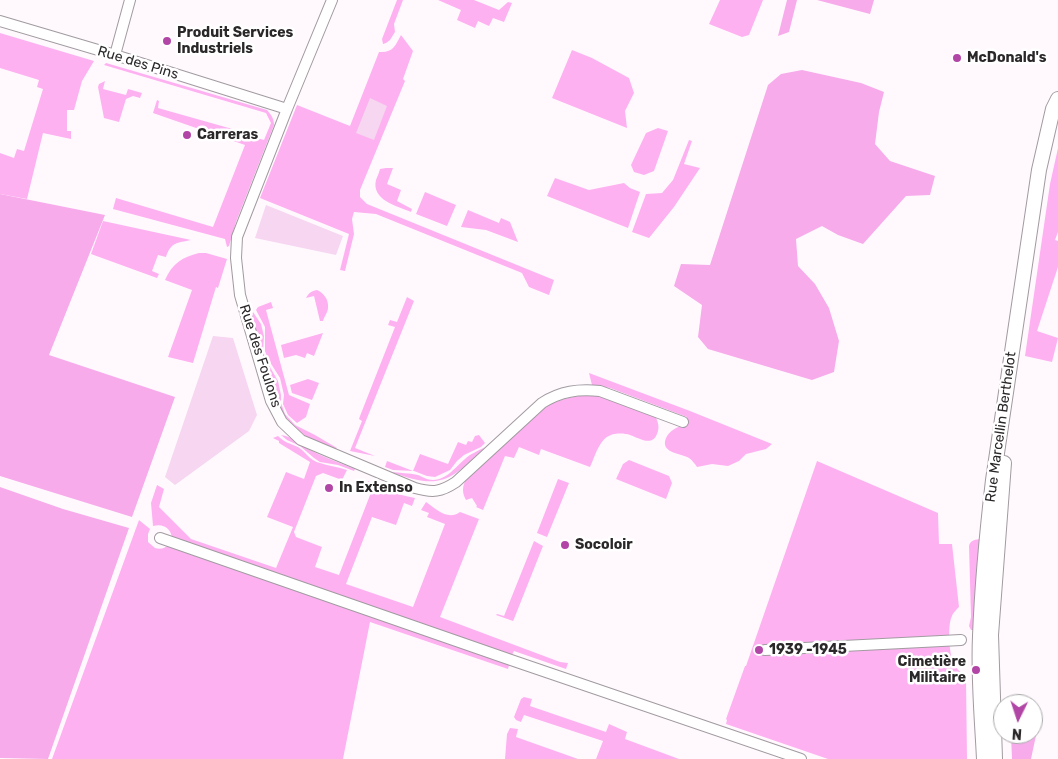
<!DOCTYPE html>
<html>
<head>
<meta charset="utf-8">
<style>
	body { margin:0 }
	#map { position:relative; width:1058px; height:759px; overflow:hidden; background:#fff9fe; font-family:Rubik,sans-serif }
	canvas { display:block }
	.north { position:absolute; left:993px; top:694px; width:50px; height:50px; box-sizing:border-box; background:#fff; border:1px solid #aaa9aa; border-radius:50%; rotate:184deg; font-size:14px; font-weight:700; line-height:20px; text-align:center; color:#2b282a }
	.north::after { content:''; display:block; margin:auto; width:18px; height:22px; background:#b246a6; clip-path:polygon(50% 0,100% 100%,50% 72%,0 100%) }
</style>
</head>
<body>
<div id="map">
<canvas width="1058" height="759"></canvas>
<div class="north">N</div>
</div>
<script>
const context = document.querySelector('canvas').getContext('2d');
context.lineJoin = 'round';
function fillPath(path, color) {
  context.fillStyle = color;
  context.fill(path, 'evenodd');
}
function stroke(path, color, width, dash) {
  context.strokeStyle = color;
  context.lineWidth = width;
  context.lineCap = dash ? 'butt' : 'round';
  context.setLineDash(dash || []);
  context.stroke(path);
}
function drawText(font, color, halo, rows, align = 'center') {
  context.font = font + ' Rubik,sans-serif';
  context.lineWidth = 5;
  context.setLineDash([]);
  context.textBaseline = 'middle';
  context.strokeStyle = halo;
  context.fillStyle = color;
  for (const [text, x, y, turn = 0] of rows) {
    context.save();
    context.translate(x, y);
    context.rotate((+turn || 0) * Math.PI / 180);
    context.textAlign = isNaN(turn) ? turn : align;
    if (halo) context.strokeText(text, 0, 0);
    context.fillText(text, 0, 0);
    context.restore();
  }
}
fillPath(new Path2D(`
	M397,0H403L394,24L395,32L390,40L386,43L383,44L382,39Z
	M438,0H474L499,10L508,2L512,3L504,22L493,18L489,26L478,21L475,28L457,20L461,10Z
	M720,0H763L749,35L742,37L709,24Z
	M0,33L94,61L82,81L74,110H67V131H71V139L43,133L27,199L0,194V153L14,158L17,149L24,151L43,89L37,87L39,80L0,68Z
	M401,35L413,51L403,79L405,81L360,190V197L367,204L554,280L549,295L529,287L522,273L376,214L354,212L352,219L354,234L345,271L340,270L349,234L260,198L297,105L350,126L379,52C393,53 395,46 401,35Z
	M572,50L592,58L629,78L634,93L625,111L627,128L552,98Z
	M106,63L267,110C271,115 274,118 274,125L236,222L229,246L227,247L225,239L113,209L116,198L213,227L245,145L153,113L157,100L159,101L158,108L243,132V134L264,140L271,123L266,113L104,65Z
	M105,81L103,89L126,95L128,89L142,93L140,98L133,96L126,99L119,122L104,118L98,87L99,84Z
	M658,128L668,131L654,171L644,175L634,172L631,165L646,133Z
	M689,140L692,141L684,164L700,168L674,207L649,238L632,232L646,194L662,193L673,180Z
	M1058,148V232L1055,240L1058,241V267L1037,331L1058,338L1052,362L1025,356L1050,184Z
	M386,168H393L387,184L401,190L397,201L412,209L411,212C397,206 371,200 376,180C377,177 379,173 380,169Z
	M555,178L589,190L624,183L630,188L640,192L628,228L547,196Z
	M425,192L456,205L447,226L416,214Z
	M468,210L499,223L501,218L510,222L518,242L486,230L461,227Z
	M103,221L191,240C177,243 171,242 166,257L158,255L152,271L159,274L157,278L91,254Z
	M199,253H206L227,259L218,288L216,287L193,363L168,357L192,290L165,280C172,264 182,257 199,253Z
	M317,290C324,293 329,300 328,308C328,312 324,317 323,321H320L314,296L306,298C309,293 311,291 317,290Z
	M407,297L414,301L355,448L375,456L350,451L362,421L359,419L360,416L395,327L388,325L390,320L397,322Z
	M271,302L273,308L266,310L289,395L310,404L306,417L297,423L288,415L283,404L284,395L280,378L268,359L265,351V327L256,310L258,307Z
	M253,312L261,324L264,336L263,351L266,360L278,381L281,395V403L285,414L295,425L315,435L337,448L335,450C308,438 294,433 279,406L252,317Z
	M323,333L314,356L307,353L305,358L296,355L284,358L281,345Z
	M589,373L690,411L772,444L766,449L746,454L739,461L728,466L712,464L697,467C695,464 692,460 689,458C680,453 658,453 667,436C671,430 677,427 684,425L687,417L610,388L592,385Z
	M308,379L319,383L312,400L292,393L290,385Z
	M588,395L601,396L655,415C658,422 660,427 657,434C652,447 639,438 630,435C625,433 615,433 611,435C599,439 595,457 590,467L541,449L539,455L519,447L514,458L505,456L483,510L476,507L477,506L472,498L466,500C462,493 462,487 466,479L540,410C556,400 569,397 588,395Z
	M281,435C292,436 296,443 306,448C321,456 338,462 355,469L354,471L338,465L320,462L314,458L300,446L287,440Z
	M479,435L485,443L481,447L464,455L457,461L450,470L435,477L427,476L414,471L393,470L385,467L387,461L413,471L420,454L448,464L458,442L466,445L468,441L472,442L475,436Z
	M278,436C285,443 289,443 298,447C306,452 310,461 320,463C329,466 338,467 347,470L342,480L323,473L316,476L294,532L296,537L322,547L315,567L339,575L372,490L366,488L368,481C385,491 395,494 415,498L412,506L404,503L396,525L372,517L346,584L413,607L445,524L427,517L429,513L421,510L426,502C436,509 448,521 460,512L479,519L440,617L560,662L568,663L566,669L514,651L512,655L172,538C171,528 163,523 153,526L151,503L157,485L164,489L159,507L191,539L276,568L293,527L267,517L286,472L304,479L310,462L279,443V441L273,438Z
	M485,447C450,482 440,490 391,472C400,473 409,473 418,475C423,477 427,480 433,480C448,479 454,468 465,459C470,454 478,451 485,447Z
	M629,460L669,476L672,483L666,499L616,479L623,464Z
	M817,461L938,513L939,544H952L959,607C957,609 953,613 952,616C947,625 949,658 955,666C958,671 963,673 966,678L967,759H828L726,724L727,720L726,719L745,666H746Z
	M558,479L569,483L547,537L537,533Z
	M139,520L150,529L148,534V542L155,548C161,550 165,548 170,544L510,662L508,669L370,622L343,759H52Z
	M979,539L982,541L974,630H971L969,626L971,617L969,546C970,541 974,540 979,539Z
	M534,541L543,546L514,619L513,621L496,615L497,614L504,616Z
	M524,697L532,699L530,706L606,732L609,724L627,732L625,739L679,759H596L603,741L524,715L521,722L516,720L514,717L521,699Z
	M510,728L518,729L516,737L578,759H505L507,734Z`), '#feb1f1');
fillPath(new Path2D(`
	M787,0H797L789,32L778,36Z
	M817,0H874L870,14Z
	M802,70L861,83L884,92L879,112L875,144L890,161L935,176L930,195L906,196L863,244L838,235L822,226L796,239L798,266L815,284L829,308L839,341L834,372L812,380L708,349L698,337L702,305L674,286L681,264L710,265L768,85L781,74Z
	M0,194L105,215L49,355L175,397L132,517L0,476Z
	M0,487L63,509L129,528L48,759L0,758Z
	M1033,723L1038,726L1031,759H1012L1011,734H1033Z`), '#f7abeb');
fillPath(new Path2D(`
	M370,98L387,106L374,140L356,133Z
	M266,205L343,236L336,255L255,238Z
	M213,336L233,338L257,415L249,431L175,485L165,477Z`), '#f6d6f0');
const street = new Path2D(`
	M0,21L115,55L287,109L332,0
	M115,55L130,0
	M287,109L237,237L236,258L240,295L271,401L282,422L301,440L415,488C433,493 441,492 456,482L542,403C561,391 578,389 600,391L683,422
	M160,538L511,660L801,759
	M765,650L961,640`);
const secondary = new Path2D(`
	M984,759C982,718 978,677 980,636C982,584 987,532 993,480L1039,170L1053,109L1058,99
	M995,759L991,635L1004,463`);
stroke(street, '#a19ba0', 12);
stroke(secondary, '#a19ba0', 16);
stroke(street, '#fff', 10);
stroke(secondary, '#fff', 14);
for (const [x, y, r, color] of [
	[167,41,5,"#b246a6"],
	[957,58,5,"#b246a6"],
	[187,135,5,"#b246a6"],
	[329,488,5,"#b246a6"],
	[565,545,5,"#b246a6"],
	[759,650,5,"#b246a6"],
	[976,670,5,"#b246a6"]
]) {
  const dot = new Path2D();
  dot.arc(x, y, r, 0, 2 * Math.PI);
  context.fillStyle = color;
  context.fill(dot);
  stroke(dot, '#fff', 2);
}
drawText('bold 14px', '#2b282a', '#fff', [
	["Produit Services",177,33],
	["Industriels",177,49],
	["McDonald's",967,58],
	["Carreras",197,135],
	["In Extenso",339,488],
	["Socoloir",575,545],
	["1939 -1945",769,650],
	["Cimetière",966,662,"right"],
	["Militaire",966,678,"right"]
], 'left');
drawText('14px', '#2b282a', '#fff', [
	["Rue des Pins",138,63,17],
	["Rue des Foulons",260,356,72],
	["Rue Marcellin Berthelot",1001,427,-82]
]);
</script>
</body>
</html>
